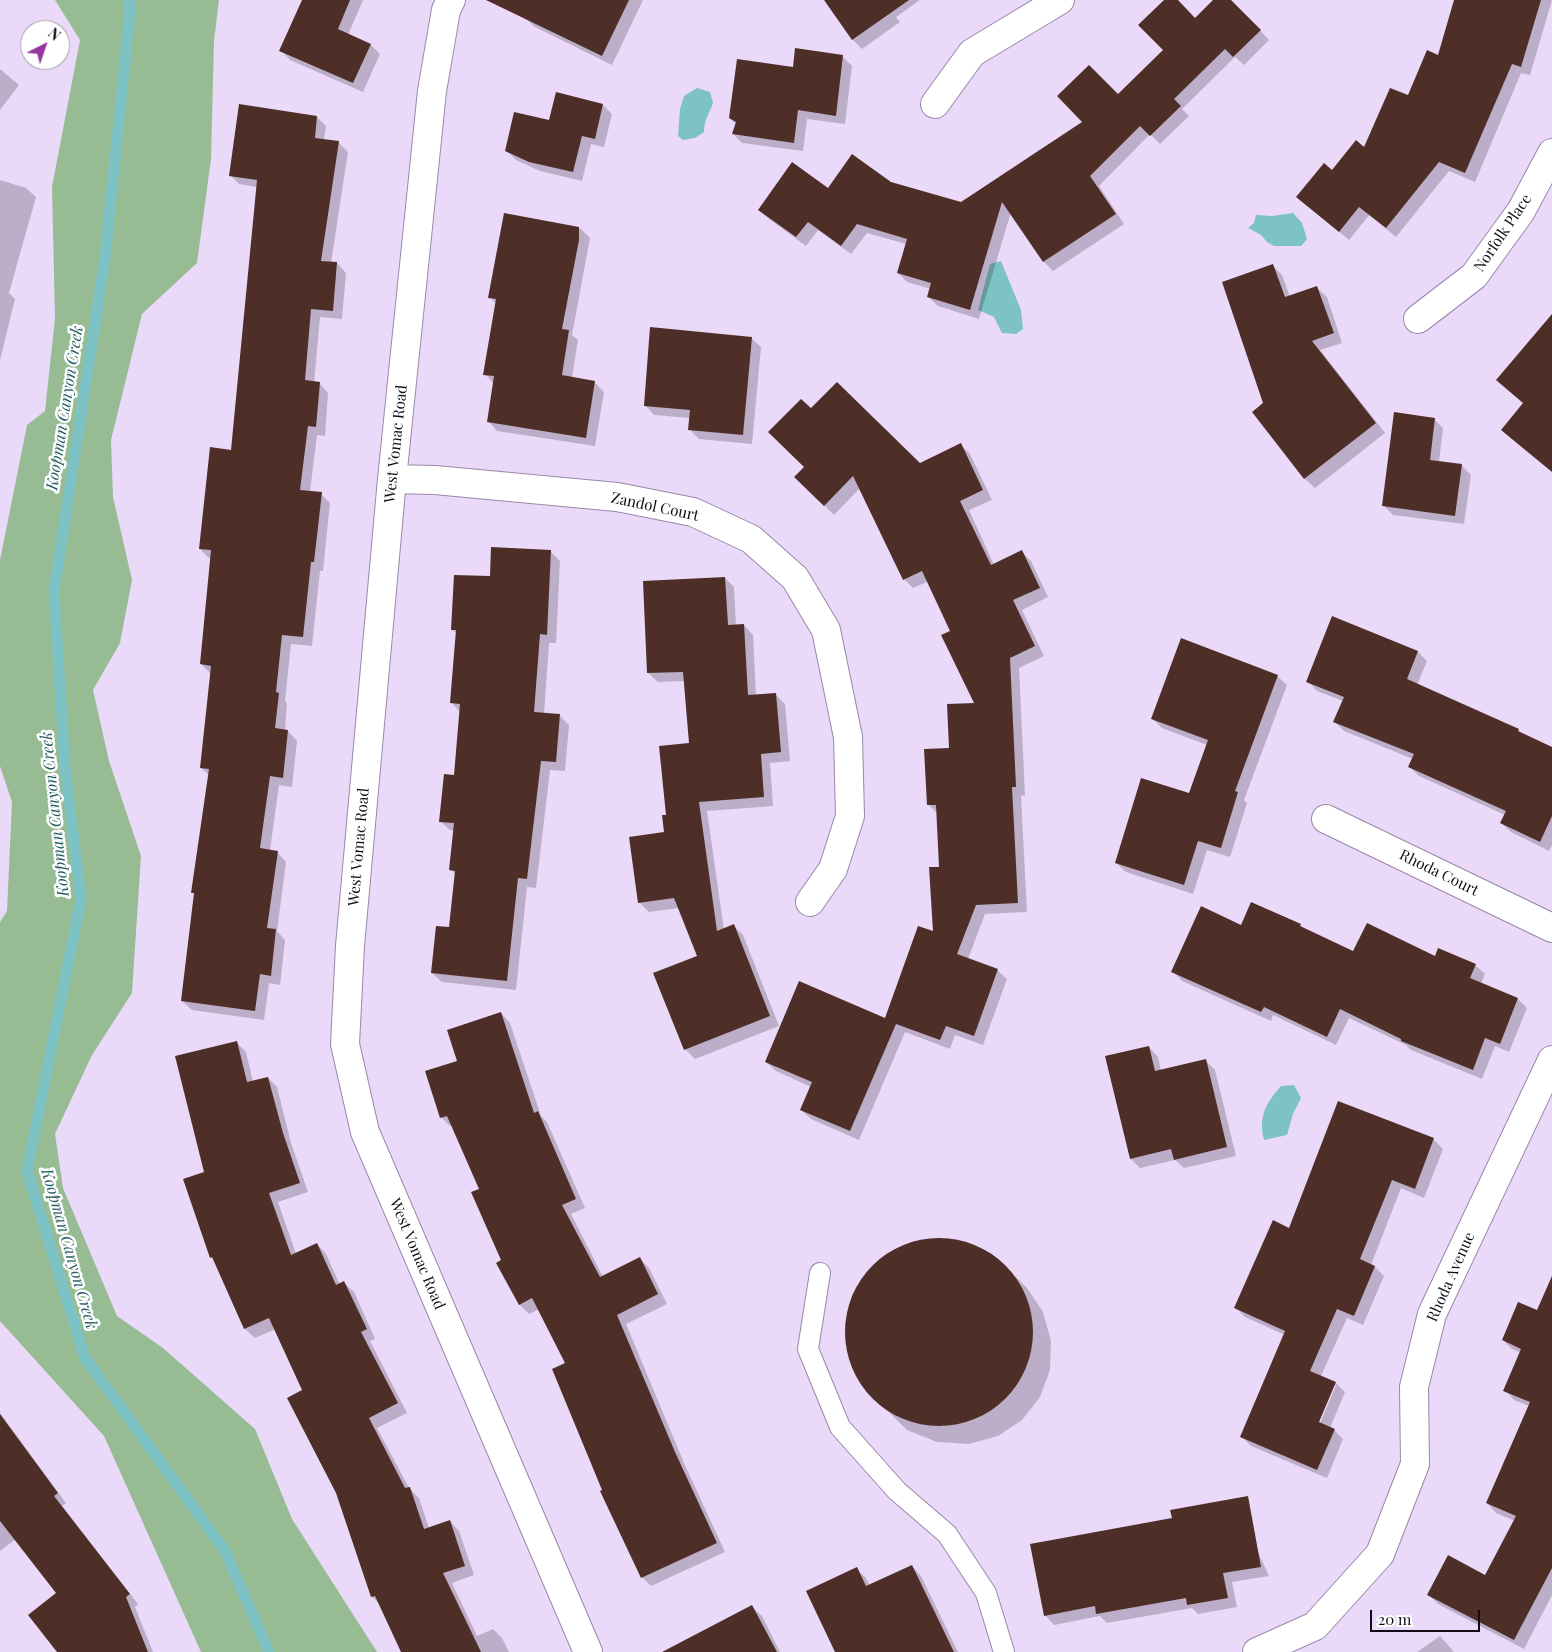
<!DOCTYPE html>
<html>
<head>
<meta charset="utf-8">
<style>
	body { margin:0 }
	#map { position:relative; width:1552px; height:1652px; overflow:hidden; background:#ebd9fa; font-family:"Playfair Display",serif }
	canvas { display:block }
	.north { position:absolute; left:20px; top:20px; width:50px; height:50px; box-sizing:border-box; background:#fff; border:1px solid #9f9da1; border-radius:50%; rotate:41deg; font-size:14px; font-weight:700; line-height:20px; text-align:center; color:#100a15 }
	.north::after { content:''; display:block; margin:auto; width:18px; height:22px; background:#95369f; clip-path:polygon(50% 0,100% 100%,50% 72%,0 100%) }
	.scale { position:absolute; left:1370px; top:1610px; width:110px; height:22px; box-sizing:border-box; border:2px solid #100a15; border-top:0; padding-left:6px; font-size:15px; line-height:18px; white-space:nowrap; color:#100a15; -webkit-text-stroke:4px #fff; paint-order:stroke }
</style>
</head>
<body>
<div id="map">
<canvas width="1552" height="1652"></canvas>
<div class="north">N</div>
<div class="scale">20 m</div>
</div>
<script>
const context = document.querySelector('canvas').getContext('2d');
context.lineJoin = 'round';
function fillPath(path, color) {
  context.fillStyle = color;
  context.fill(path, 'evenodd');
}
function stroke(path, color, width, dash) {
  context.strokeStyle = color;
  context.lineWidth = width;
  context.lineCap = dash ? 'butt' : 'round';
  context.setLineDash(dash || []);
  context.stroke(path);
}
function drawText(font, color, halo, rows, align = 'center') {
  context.font = font + ' "Playfair Display",serif';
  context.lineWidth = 5;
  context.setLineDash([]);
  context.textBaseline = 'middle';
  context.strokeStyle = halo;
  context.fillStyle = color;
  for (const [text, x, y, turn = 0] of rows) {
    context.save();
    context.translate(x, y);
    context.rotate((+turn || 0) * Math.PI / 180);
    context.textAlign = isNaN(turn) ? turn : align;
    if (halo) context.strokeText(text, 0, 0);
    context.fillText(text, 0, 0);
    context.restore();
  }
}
fillPath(new Path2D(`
	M55,0H219L214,41L211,159L197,263L142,314L111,440L113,497L132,580L120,643L93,690L109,761L141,856L132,993L92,1055L55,1134L63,1188L117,1316L163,1348L255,1429L292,1519L377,1652H201L104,1436L0,1321V922L7,911L12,802L0,766V560L27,425L45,411L55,318L52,187L80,40Z`), '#97bc93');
fillPath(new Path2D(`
	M697,88L710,92L713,103C709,114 704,120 704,132L695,138L683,140L678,136L680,109L684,96Z
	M1293,213L1302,223L1307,239L1301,246H1274L1267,242L1261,235L1248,228L1254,223L1256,215L1272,216Z
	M1001,261L1021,310L1023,329L1016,334L1002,333L994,317L978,310L990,264Z
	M1294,1085L1301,1098L1293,1114L1287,1135L1264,1140C1258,1117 1266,1103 1281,1086Z`), '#7dc2c5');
fillPath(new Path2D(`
	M303,0H363L348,35L371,45L380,54L363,92L290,60L281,50Z
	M534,0H643L612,65L535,27L525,18Z
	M825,0H920L896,17L900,22L862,49L853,40Z
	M1165,0H1176L1195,20L1215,0H1230L1269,40L1244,65L1235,57L1182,109L1189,116L1160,144L1150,134L1099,186L1124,224L1053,271L1044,262L1011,212L979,319L938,306L928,297L931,289L907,282L898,273L906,244L867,233L851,254L818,230L806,246L769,219L759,210L828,190L890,183L961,203L1084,122L1118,95L1165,50Z
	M1455,0H1552L1530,75L1521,73L1475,182L1449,171L1396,237L1369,215L1349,240L1298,197L1365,149L1409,97L1439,56Z
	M843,57L852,66L845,124L807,119L803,151L742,143L733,134L736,124L730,118L794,68Z
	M0,69L19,85L0,110Z
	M603,105L612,114L604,147L591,144L582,181L540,171L516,160L506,150L550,122Z
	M317,117L326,126L324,140L339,143L348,152L331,263H337L346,273L342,319L320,317L314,383H319L328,393L325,436L317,435L310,492L321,494L330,503L323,571H320L312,646L291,644L285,701L287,703L285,731H288L297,741L292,787L279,785L270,850L277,852L286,862L277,931L285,940L280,985L269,983L264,1020L192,1010L182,1001L195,895L193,892L210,776L201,768L211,674L201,664L212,558H209L200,549L232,451L257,187L239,184L230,175Z
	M0,180L26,188L36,197L9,293L15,299L0,360Z
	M505,215L581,229L590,238L572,335L578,340L572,378L594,382L604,392L595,446L497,431L488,421L494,384L485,374L496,304L490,297Z
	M1273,266L1282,275L1290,297L1317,288L1327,297L1342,343L1320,350L1385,433L1315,488L1305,479L1254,412L1264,404Z
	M751,338L761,347L752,444L699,439L689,429L690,418L654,415L645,405Z
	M812,410L920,464L961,445L970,454L992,500L969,510L994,565L1022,552L1031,561L1048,597L1022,610L1044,656L1019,668L1025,795L1021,796L1027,912L985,914L968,959L997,970L1007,979L983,1045L955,1035L950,1049L905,1032L859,1140L811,1119L801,1110L811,1087L776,1071L766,1062L886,1020L934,933L940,868L938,814L928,804L951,749L976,704L952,632L929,581L913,588L904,579L860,488L834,515L796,477L806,467Z
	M1434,419L1443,428L1439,462L1461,465L1471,475L1464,524L1393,515L1383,505Z
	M550,551L560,561L556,643H549L544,714L559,715L569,725L565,771L550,770L536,888L527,887L516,990L442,982L432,973L451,929L456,875L451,869L455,831L450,830L440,821L455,776L460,712L451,702L457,634L452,629L491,578Z
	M725,578L734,587L736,626L744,625L753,635L756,696L775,694L785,704L790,761L770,763L773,806L707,811L724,930L734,926L743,935L779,1026L695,1059L685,1049L698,957L679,908L649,912L639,902L665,833L667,816L690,744L685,681L658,682L648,673Z
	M1418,652L1427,661L1417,685L1518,730L1524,736L1552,749V845L1549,851L1511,832L1501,823L1505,815L1419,776L1410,767L1413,759L1344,731L1335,722L1343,701L1317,691L1308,681Z
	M1277,676L1287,685L1244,800L1247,803L1230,857L1207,850L1193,894L1126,872L1116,863L1189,794L1207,745L1162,728L1152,718Z
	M1300,925L1304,928L1354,953L1435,958L1475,965L1485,974L1481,984L1518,999L1527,1008L1509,1052L1495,1046L1482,1079L1411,1050L1406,1045L1349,1018L1336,1045L1273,1015L1271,1021L1182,981L1173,971L1242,926Z
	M501,1013L510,1023L541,1116L547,1122L585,1208L571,1214L603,1277L639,1258L649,1268L667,1304L626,1324L684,1463L725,1552L651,1586L642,1577L604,1491L567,1364L539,1309L529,1314L520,1305L503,1261L481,1190L452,1126H450L441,1117L458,1062Z
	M236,1042L246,1052L253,1082L268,1078L277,1087L291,1143L308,1192L278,1202L296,1254L317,1244L326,1254L340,1285L344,1283L354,1292L375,1339L370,1341L407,1413L377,1428L409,1488L419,1498L429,1528L450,1521L459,1531L474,1575L452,1583L477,1636L493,1629L502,1638L509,1652H402L381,1605L372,1597L304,1390L276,1329L255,1338L245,1329L215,1261L211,1257L205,1173Z
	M1149,1047L1158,1057L1161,1071L1205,1060L1215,1070L1236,1156L1184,1168L1175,1160L1140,1168L1131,1159Z
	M1339,1102L1434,1140L1443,1149L1424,1198L1401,1188L1371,1265L1375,1267L1384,1276L1363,1325L1347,1318L1321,1376L1336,1383L1345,1392L1330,1428L1334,1430L1343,1439L1327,1478L1251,1446L1242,1437L1285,1335L1245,1317L1236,1308L1290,1229ZM1333,1385H1336L1318,1428L1315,1427Z
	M928,1239L957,1240L985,1250L1008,1269L1027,1288L1043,1312L1051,1341L1050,1370L1040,1397L1022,1420L998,1436L969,1444L937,1442L907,1430L864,1388L849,1359L845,1326L852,1295L870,1268L897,1248Z
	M1552,1318V1595L1524,1649L1438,1604L1429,1595L1486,1576L1515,1521L1496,1513L1487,1503L1529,1406L1514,1400L1505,1390L1521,1353L1512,1349L1503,1340Z
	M0,1413L66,1503L62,1506L138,1604L135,1607L153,1652H58V1593L16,1539L0,1551Z
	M1239,1510L1269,1576L1232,1582L1237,1607L1198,1614L1192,1608L1107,1623L1100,1616L1054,1625L1045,1615L1173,1519Z
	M912,1566L921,1576L958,1652H837L856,1569L866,1578L870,1586Z
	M752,1607L762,1616L780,1652H681Z
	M1440,1636L1454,1652H1417Z`), '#0003');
stroke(new Path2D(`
	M129,0L130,11L105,258L54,591L65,767L81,899L27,1171L85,1358L225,1551L269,1652`), '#7dc2c5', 11);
fillPath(new Path2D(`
	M302,0H350L338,29L371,44L353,83L279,51Z
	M486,0H629L602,56Z
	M824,0H909L852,40Z
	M1164,0H1178L1195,18L1213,0H1231L1261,30L1233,57L1225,49L1174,99L1181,106L1150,136L1140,126L1090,176L1116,214L1043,262L1002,202L970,310L927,297L931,283L897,273L907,239L857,224L841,246L808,222L796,237L758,210L792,162L828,188L852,154L891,182L961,202L1082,122L1057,96L1089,65L1118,94L1163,50L1138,25Z
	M1454,0H1541L1521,67L1512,64L1465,173L1439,162L1386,228L1359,207L1339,232L1296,197L1324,163L1332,170L1356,140L1364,147L1390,88L1408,95L1427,50L1438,55Z
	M795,48L843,55L836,116L798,110L794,143L732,134L736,122L729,118L737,59L793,67Z
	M556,92L603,104L595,139L582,136L573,172L529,162L505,151L514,112L549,120Z
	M239,104L317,116L315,138L339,141L321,261L337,262L333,311L311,309L305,380L320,382L316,427L308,426L300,490L322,492L314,562H311L303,637L282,635L276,692L279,693L275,728L288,730L283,778L270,776L260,848L278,851L267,928L276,929L271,976L260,974L255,1011L181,1001L194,893H191L209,769L200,768L211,666L200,664L211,550L199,549L210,447L231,450L257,180L229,176Z
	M504,213L579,227V240L562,329L569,330L562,375L595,381L586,438L487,422L494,376L483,375L496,299L488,298Z
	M1273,264L1285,297L1317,286L1334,333L1312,341L1376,423L1304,479L1252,412L1263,403L1222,282Z
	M1552,314V472L1501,430L1523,403L1496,380Z
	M650,327L752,337L743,435L688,430L690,410L644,406Z
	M837,382L920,463L961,443L983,490L960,501L991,565L1022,550L1040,588L1013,600L1035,646L1010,658L1016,787H1012L1018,903L976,905L957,954L998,969L974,1036L946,1026L940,1040L896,1024L850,1131L800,1110L812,1082L765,1062L799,981L885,1018L918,926L933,931L929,867H939L936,805H927L924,749L949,748L947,704L974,703L941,635L950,631L922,571L903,580L853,476L824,506L794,477L804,467L768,432L801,399L811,408Z
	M1394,412L1435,418L1430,460L1462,464L1455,516L1382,506Z
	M491,547L551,550L547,635L540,634L534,712L560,714L556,762L541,761L527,879L518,878L507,981L431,973L436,926L449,927L455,871L449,870L454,823L439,822L444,774L454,775L460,704L450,703L456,630H451L454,575L490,576Z
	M725,577L728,625L744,624L748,695L776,693L781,752L761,754L764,797L699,802L717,931L734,924L770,1016L684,1050L653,973L697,956L674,898L638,903L629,837L664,832L662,815H666L659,746L689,743L683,672L647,673L643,581Z
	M1332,616L1418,651L1407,679L1519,729L1518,731L1552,747V816L1540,842L1500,823L1506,811L1408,767L1414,754L1333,722L1344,697L1306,682Z
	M1181,638L1278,675L1235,791L1238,792L1221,848L1198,841L1184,885L1115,863L1141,778L1189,793L1208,740L1151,719Z
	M1251,902L1301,924L1300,926L1353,951L1367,923L1435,956L1438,948L1476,964L1470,978L1518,998L1500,1044L1485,1038L1473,1070L1401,1041V1039L1340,1009L1327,1037L1264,1007L1261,1012L1171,972L1201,906L1241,925Z
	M501,1012L534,1113L538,1111L576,1199L562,1205L600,1277L640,1257L658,1294L617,1315L675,1452L717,1543L641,1578L600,1491L602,1490L552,1369L565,1363L532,1298L519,1305L496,1263L501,1260L471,1192L479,1189L447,1116L440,1118L425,1071L457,1061L447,1030Z
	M237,1041L247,1082L268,1077L283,1133L300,1183L269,1193L291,1255L317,1243L336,1285L344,1281L367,1329L361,1332L398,1403L369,1418L405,1488L410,1487L424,1529L450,1520L465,1566L443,1573L481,1652H401L375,1596L371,1597L336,1493L287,1398L302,1390L269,1318L244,1329L212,1257L210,1258L183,1179L204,1172L175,1056Z
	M1149,1046L1155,1071L1206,1059L1227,1147L1174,1160L1171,1149L1130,1159L1105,1056Z
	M1338,1101L1434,1138L1415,1189L1392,1180L1360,1259L1375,1266L1354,1316L1337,1309L1310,1371L1336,1382L1319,1422L1335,1429L1317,1470L1240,1437L1285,1331L1234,1308L1273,1220L1289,1228Z
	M845 1332a94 94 0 1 1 188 0a94 94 0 1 1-188 0Z
	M1552,1276V1568L1514,1640L1427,1595L1448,1555L1485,1575L1516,1516L1486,1503L1530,1402L1503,1391L1521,1349L1502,1340L1518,1302L1537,1310Z
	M0,1414L58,1493L54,1496L130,1594L126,1597L148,1652H57L28,1615L56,1593L0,1521Z
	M1248,1496L1261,1567L1223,1573L1228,1598L1187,1605L1186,1598L1096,1614L1095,1606L1044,1616L1030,1544L1172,1518L1170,1510Z
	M912,1565L954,1652H835L806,1591L857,1567L866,1586Z
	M752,1605L777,1652H662Z`), '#4e2f27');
const lane = new Path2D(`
	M820,1273L808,1349L840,1427L897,1491L947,1534L986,1593L1004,1652`);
const street = new Path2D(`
	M451,0L446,10L432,91L392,479L350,946L345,1044L365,1132L588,1652
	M935,104L972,53L1060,0
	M1418,319L1474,276L1521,211L1552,153
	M392,479L435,480L617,497L693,512L751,539L795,578L826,630L848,737L850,816L833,869L810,902
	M1326,819L1552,928
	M1257,1652L1315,1626L1380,1554L1415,1464L1414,1387L1432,1314L1552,1060`);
stroke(lane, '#9988a7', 22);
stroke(street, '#9988a7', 30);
stroke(lane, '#fff', 20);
stroke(street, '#fff', 28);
drawText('15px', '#100a15', '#fff', [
	["Norfolk Place",1503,233,-56],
	["West Vomac Road",396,444,-84],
	["Zandol Court",655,507,12],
	["West Vomac Road",359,847,-85],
	["Rhoda Court",1439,873,26],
	["West Vomac Road",417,1254,67],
	["Rhoda Avenue",1451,1277,-66]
]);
drawText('italic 16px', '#235d60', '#fff', [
	["Koopman Canyon Creek",65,408,-81],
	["Koopman Canyon Creek",55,814,-96],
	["Koopman Canyon Creek",69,1249,74]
]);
</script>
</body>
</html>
